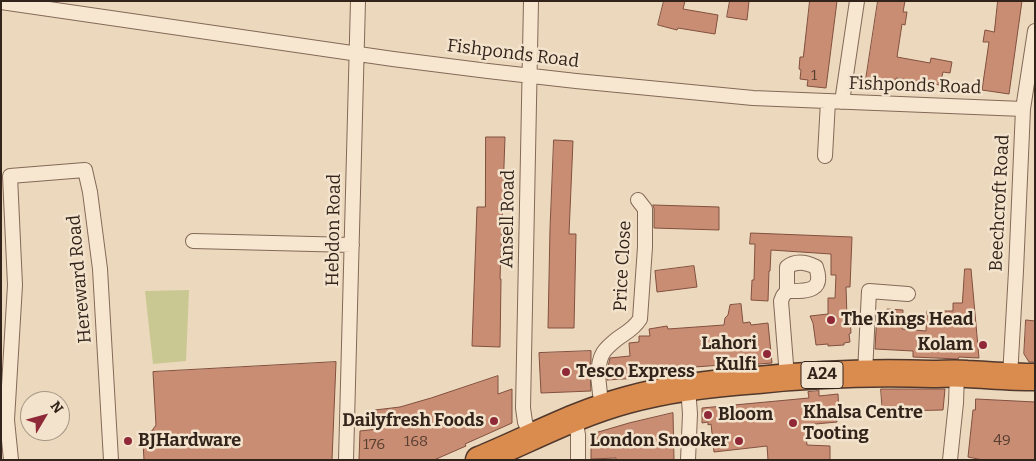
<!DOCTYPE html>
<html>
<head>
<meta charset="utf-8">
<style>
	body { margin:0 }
	#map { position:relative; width:1036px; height:461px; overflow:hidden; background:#ecd8bd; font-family:Bitter,serif }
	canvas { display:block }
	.frame { position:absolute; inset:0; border:2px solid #32241b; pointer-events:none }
	.north { position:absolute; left:20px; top:391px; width:50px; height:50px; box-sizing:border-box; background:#f3e3cc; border:1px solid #a69785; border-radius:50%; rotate:53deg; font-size:14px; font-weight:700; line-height:20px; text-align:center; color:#32241b }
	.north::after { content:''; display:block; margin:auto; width:18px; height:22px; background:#8f2937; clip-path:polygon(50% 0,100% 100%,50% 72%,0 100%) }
</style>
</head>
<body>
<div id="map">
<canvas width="1036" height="461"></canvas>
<div class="frame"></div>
<div class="north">N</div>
</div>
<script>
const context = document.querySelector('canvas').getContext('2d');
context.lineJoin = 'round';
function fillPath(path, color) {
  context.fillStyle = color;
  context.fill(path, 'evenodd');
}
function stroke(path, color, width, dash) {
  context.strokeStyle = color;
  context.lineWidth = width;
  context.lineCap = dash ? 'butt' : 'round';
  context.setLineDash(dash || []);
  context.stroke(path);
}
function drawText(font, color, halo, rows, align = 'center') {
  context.font = font + ' Bitter,serif';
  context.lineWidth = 5;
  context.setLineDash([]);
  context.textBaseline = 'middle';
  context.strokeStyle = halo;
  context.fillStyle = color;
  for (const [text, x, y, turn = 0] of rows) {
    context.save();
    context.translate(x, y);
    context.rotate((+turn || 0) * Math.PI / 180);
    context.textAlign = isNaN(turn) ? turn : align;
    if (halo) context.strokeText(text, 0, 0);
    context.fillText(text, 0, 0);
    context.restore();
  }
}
fillPath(new Path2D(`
	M189,290L186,361L153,364L145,291Z`), '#c9c892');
const building = new Path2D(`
	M664,1H685L683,9L718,15L715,34L678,28L677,30L658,25Z
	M730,1H749L747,20L727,17Z
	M810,1H837L826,88L807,86L808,80L800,79L801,70L799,69L800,57H803Z
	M878,1H905L903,12H907L905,25L902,24L897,57L930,63L931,58L952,62L950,73L943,72L940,85L896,78L894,90L865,86Z
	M998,1H1022L1009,94L982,90L989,42H983L985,30L994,32Z
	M486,137H505L500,279H501L500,347L472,346L477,207H485Z
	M554,140L573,141L569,234H576L574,328H548L550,229Z
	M653,205L719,207V230L654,228V209Z
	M751,233L852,237L850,287H846L847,317H850L851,333L849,334L850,342L844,343V345L828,346V344L816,345L813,323L810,316L828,314V298H835L836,275H831V254L771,250L770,271H769L768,301L751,300L752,280H754L755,244H750Z
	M694,266L697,287L657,292L655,271Z
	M965,269H971L979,358L959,357L958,359L913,357V351L875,349L877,313L886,314L887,309L903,310L902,329L926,331L927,311H953V303H962Z
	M741,304L743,323L750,322L751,325L768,323L772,363L722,367V365L653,370L654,377L607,380L608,367L610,358L630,356L629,343L639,342V336H650L649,329L667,326L668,329L724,325L725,318L728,315L730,305Z
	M1026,320L1035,321V362H1029L1024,354Z
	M591,351V360L590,373L591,391L541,393L539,353Z
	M336,362L332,460H144L143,443L156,425L153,372Z
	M498,376V394L512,389V423L465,444L466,446L434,460H359L360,431L378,429L375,410L400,407L431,398Z
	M881,389H945L943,410L898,411L897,415H883Z
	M819,391V396L838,394L839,411H836L837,422L805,425L807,445L830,446V460H768L767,446L714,452L711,424L708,425V422L702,423V408L809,398L808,392Z
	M976,399L1035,402V460H983L968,457L973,410H975Z
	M673,413L674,460H616V458L591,459V438L595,433L629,423Z`);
fillPath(building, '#c98d74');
stroke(building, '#81503e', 1);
const street = new Path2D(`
	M1,2L393,59L488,71L576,81L753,98L1023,109
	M842,102L857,1
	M825,156L828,101
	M193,241L352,245
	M787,291C805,291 825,293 816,267C806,262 796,260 787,267V291L783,296L781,301L787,377
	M865,373L869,291L908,294
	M1010,377L1016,271L1023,109L1035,31
	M603,407C599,393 595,367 603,353C606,348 612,343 617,339C626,332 633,330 640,319L645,247V209L638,200
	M575,417L578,435V460
	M531,436L525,422L523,408L531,1
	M11,460L7,420L15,285L10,176L85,170L90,192L100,269L111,460
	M346,460L358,1
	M688,460L690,414L688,387
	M950,460L956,403L957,374`);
const highway = new Path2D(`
	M479,460C528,440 575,414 627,400C670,388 714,383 758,380C816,374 874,372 932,374C944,374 955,373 967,374C989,375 1012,377 1035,377`);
stroke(street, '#836957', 16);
stroke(highway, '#50382c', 29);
stroke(street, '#f7e6d0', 14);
stroke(highway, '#da8c4f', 26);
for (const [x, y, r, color] of [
	[831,320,5,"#8f2937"],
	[983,345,5,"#8f2937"],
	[767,354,5,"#8f2937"],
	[566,372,5,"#8f2937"],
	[708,415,5,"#8f2937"],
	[494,421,5,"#8f2937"],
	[793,423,5,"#8f2937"],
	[128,441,5,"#8f2937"],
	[739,441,5,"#8f2937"]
]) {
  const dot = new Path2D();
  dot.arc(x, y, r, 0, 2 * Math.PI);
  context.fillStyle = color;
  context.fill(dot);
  stroke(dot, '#f3e3cc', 2);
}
drawText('15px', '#583e31', null, [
	["1",814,76],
	["49",1002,441],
	["168",416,442],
	["176",374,445]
]);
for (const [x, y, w] of [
	[822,375,42]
]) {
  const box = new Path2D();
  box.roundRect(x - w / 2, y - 13.5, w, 27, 4);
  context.fillStyle = '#f3e3cc';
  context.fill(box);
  stroke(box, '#32241b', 1);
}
drawText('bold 16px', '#32241b', null, [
	["A24",822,375]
]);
drawText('18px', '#32241b', '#f3e3cc', [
	["Fishponds Road",513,54,7],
	["Fishponds Road",915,86,2],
	["Beechcroft Road",1000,203,-87],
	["Ansell Road",508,219,-89],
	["Hebdon Road",334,230,-89],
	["Price Close",623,266,-87],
	["Hereward Road",80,279,-95]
]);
drawText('bold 18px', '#32241b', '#f3e3cc', [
	["The Kings Head",841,320],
	["Lahori",757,344,"right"],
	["Kulfi",757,365,"right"],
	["Kolam",973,345,"right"],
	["Tesco Express",576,372],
	["Khalsa Centre",803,413],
	["Tooting",803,434],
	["Bloom",718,415],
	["Dailyfresh Foods",484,421,"right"],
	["BJHardware",138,441],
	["London Snooker",729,441,"right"]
], 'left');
</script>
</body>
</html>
